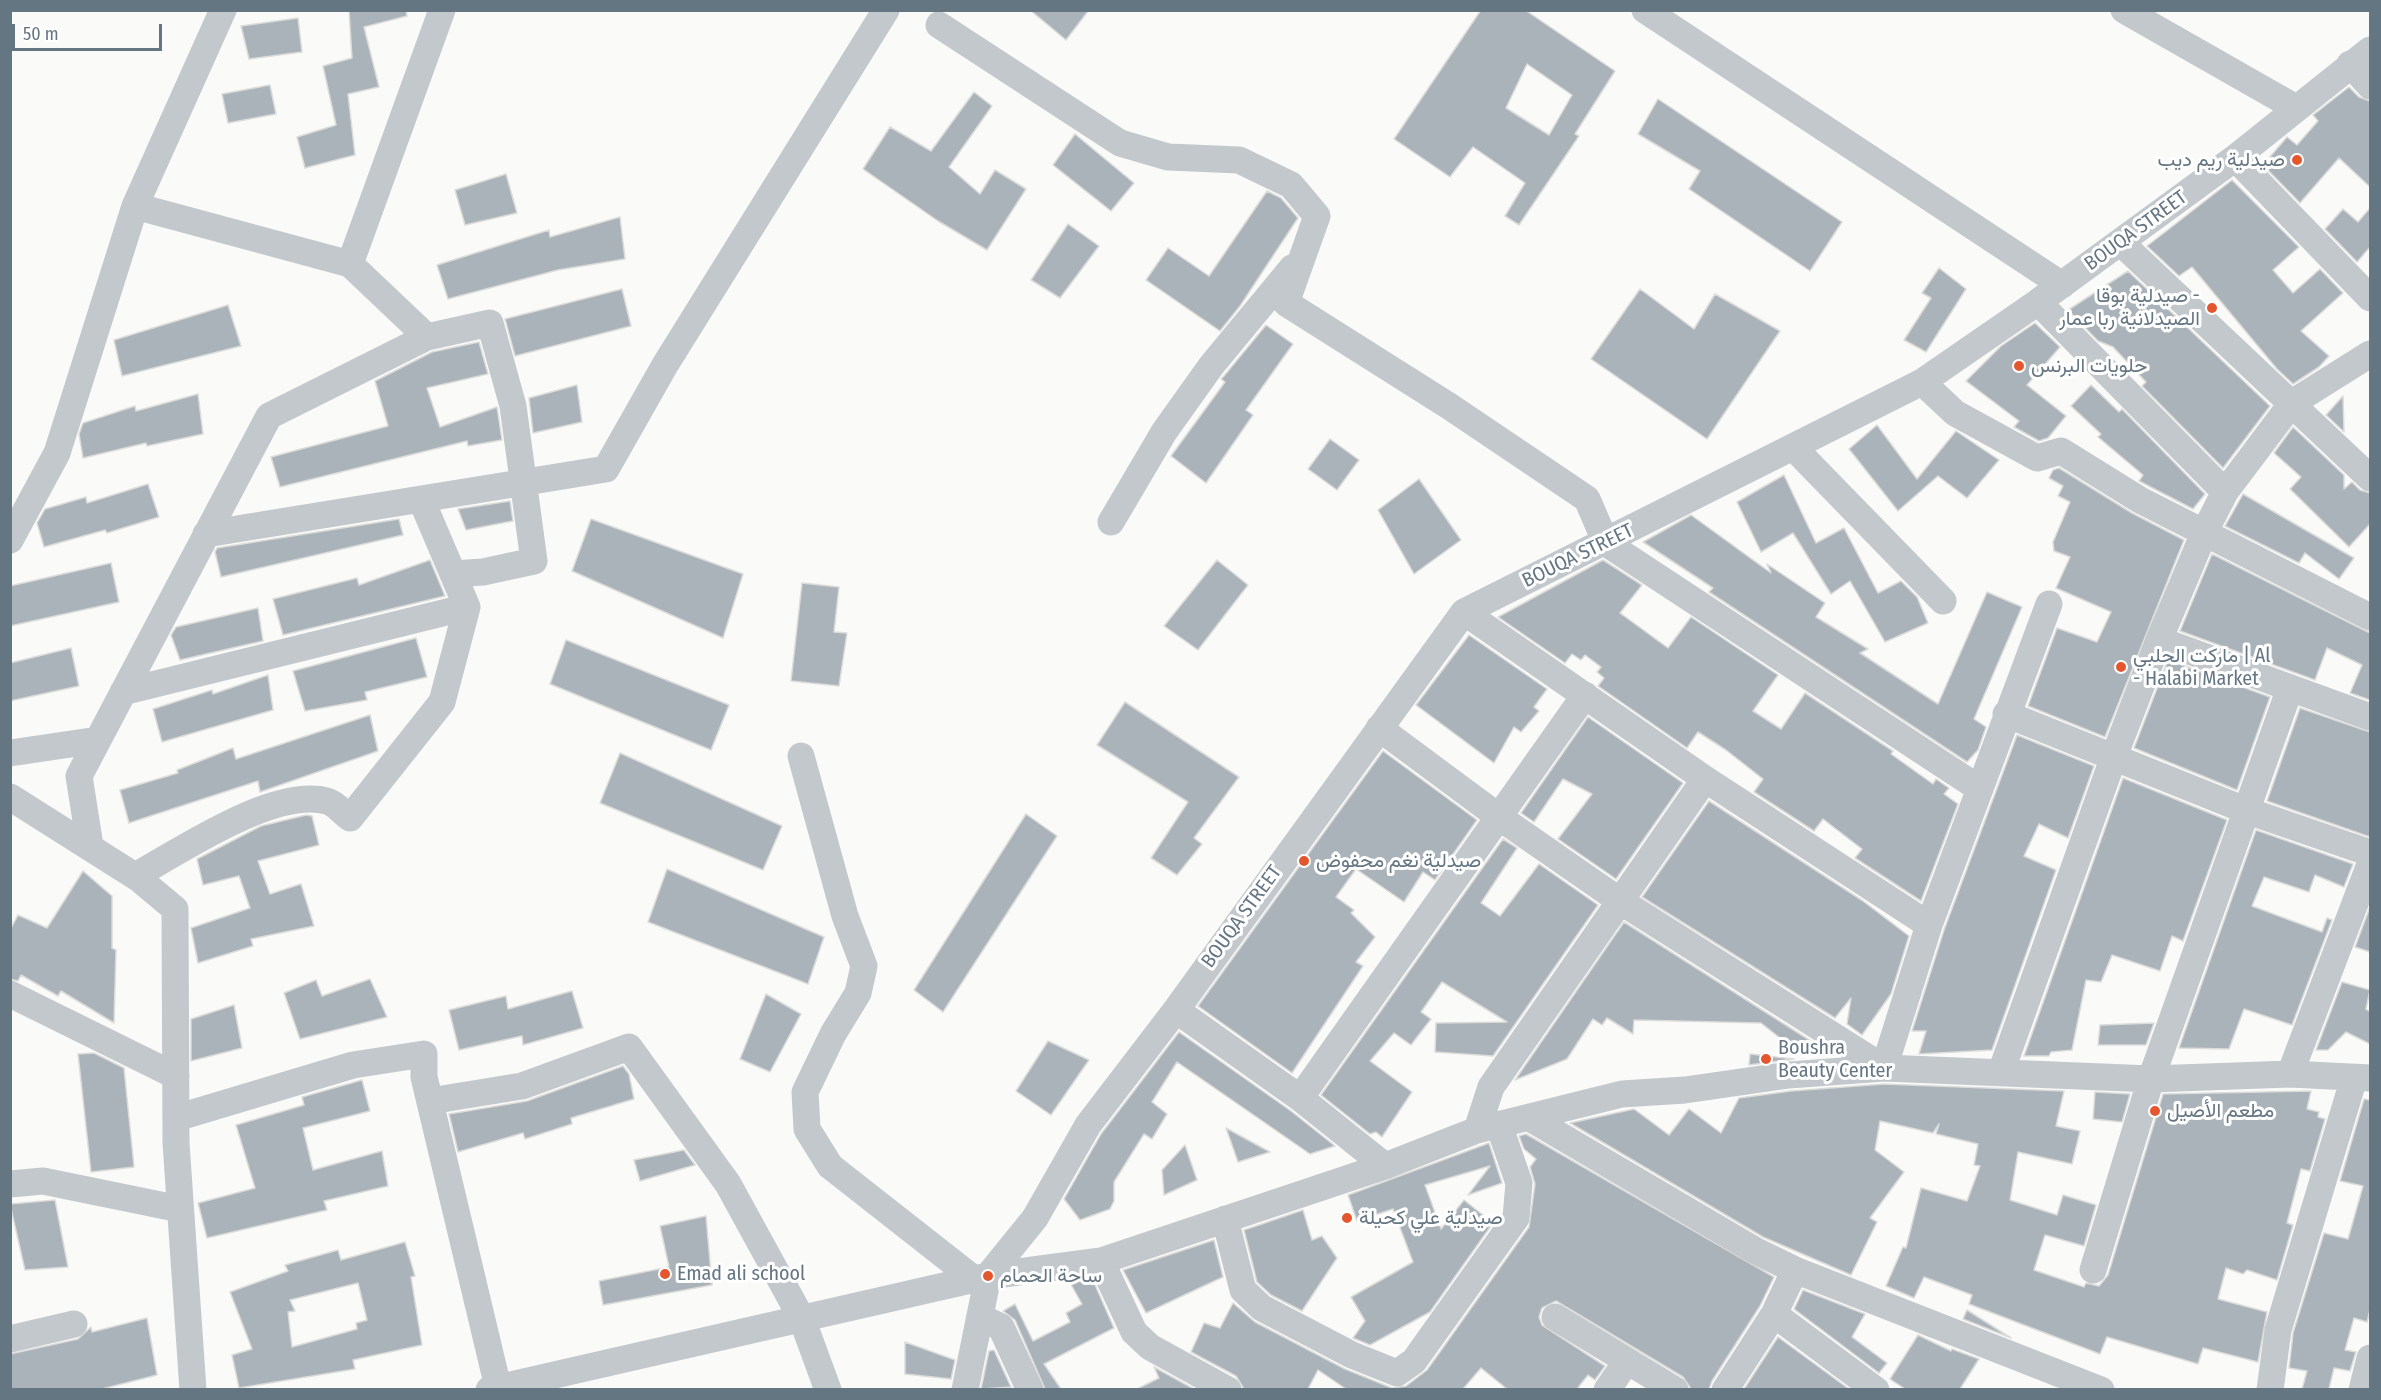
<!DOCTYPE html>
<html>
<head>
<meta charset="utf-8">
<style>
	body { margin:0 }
	#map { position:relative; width:2381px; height:1400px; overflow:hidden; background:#fafaf8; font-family:"Fira Sans Condensed",sans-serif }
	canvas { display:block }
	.frame { position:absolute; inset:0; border:12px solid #657683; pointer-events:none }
	.scale { position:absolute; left:12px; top:24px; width:150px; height:27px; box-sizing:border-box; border:3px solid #657683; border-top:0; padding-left:8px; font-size:18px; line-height:21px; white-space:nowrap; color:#657683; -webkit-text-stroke:4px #fff; paint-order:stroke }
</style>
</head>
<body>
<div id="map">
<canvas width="2381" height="1400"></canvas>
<div class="frame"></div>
<div class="scale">50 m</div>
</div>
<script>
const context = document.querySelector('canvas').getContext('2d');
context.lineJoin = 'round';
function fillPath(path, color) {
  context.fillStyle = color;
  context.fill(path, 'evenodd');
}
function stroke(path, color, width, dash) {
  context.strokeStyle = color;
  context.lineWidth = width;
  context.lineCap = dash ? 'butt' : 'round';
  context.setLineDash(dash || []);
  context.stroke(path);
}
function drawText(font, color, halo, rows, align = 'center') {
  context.font = font + ' "Fira Sans Condensed",Vazirmatn,sans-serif';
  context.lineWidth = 6;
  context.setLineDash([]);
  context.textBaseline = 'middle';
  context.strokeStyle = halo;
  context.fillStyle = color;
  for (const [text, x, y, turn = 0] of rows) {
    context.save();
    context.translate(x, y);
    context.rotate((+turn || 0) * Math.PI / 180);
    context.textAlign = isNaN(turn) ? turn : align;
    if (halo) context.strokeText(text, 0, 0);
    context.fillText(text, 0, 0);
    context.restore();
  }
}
const building = new Path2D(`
	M349,10H406L407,16L364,27L379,87L348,94L355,155L305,168L297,137L336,125L323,66L352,58Z
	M1030,10H1089L1066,40Z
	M1481,10H1525L1615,71L1575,134L1579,136L1519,225L1505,216L1525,183L1473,147L1450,177L1394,139ZM1527,64L1572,95L1549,135L1506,108Z
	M298,18L302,52L249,59L241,26Z
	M270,85L276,114L228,123L222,94Z
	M2349,87L2359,97L2370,101V187L2339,158L2300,203L2263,165L2287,137L2297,145L2318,121L2313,115Z
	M974,92L992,106L949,167L980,194L995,170L1026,189L987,250L938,221L863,169L890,127L931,151Z
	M1658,99L1842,222L1810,271L1689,189L1700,171L1638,134Z
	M1075,134L1134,183L1111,211L1053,165Z
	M506,174L517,213L465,225L455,190Z
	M2232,180L2299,247L2273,270L2293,293L2320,269L2343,293L2301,331L2329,356L2319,367L2293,384L2277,369L2192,267L2179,276L2147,246Z
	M1267,191L1281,198L1298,218L1240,306L1220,331L1146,280L1168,248L1209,276Z
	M2370,208V247L2357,262L2325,229L2343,209L2358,222Z
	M620,217L625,259L558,270L448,299L437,265L549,230L550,237Z
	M1068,224L1099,246L1060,298L1031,280Z
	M1939,268L1966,289L1926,352L1904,340L1931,298L1922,293Z
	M2128,271L2270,406L2223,468L2142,386L2146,382L2113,347L2098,341L2068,310Z
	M622,289L631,326L515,356L505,319Z
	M1640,289L1694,329L1715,294L1780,331L1707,439L1591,359Z
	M228,305L241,346L122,376L114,340Z
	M2035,323L2060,347L2027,385L2066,416L2048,438L2039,441L2014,427L2019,421L1966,381L2001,346Z
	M1266,325L1293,344L1246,410L1253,415L1206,483L1171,456L1225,382L1221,379L1224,376Z
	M479,342L488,374L427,388L440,427L497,407L502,440L468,446L467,441L280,487L271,457L388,426L375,381L432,352Z
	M577,385L582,422L533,433L529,398Z
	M2091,385L2119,412L2122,409L2205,494L2193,509L2139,481L2143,475L2098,437L2101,434L2071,406Z
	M198,394L203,434L147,446L146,443L83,458L79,434L83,423L135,406L136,411Z
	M2343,396L2344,432L2326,415Z
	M1877,425L1917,479L1956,431L1999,460L1967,498L1938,476L1898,511L1849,449Z
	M2293,427L2344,475V489L2352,482L2360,490L2370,493V524L2349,547L2290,489L2301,477L2274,453Z
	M1330,439L1359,460L1337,490L1308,469Z
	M2059,468L2132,513L2184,540L2105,737L2028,706L2057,628L2097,642L2111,612L2056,588L2070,557L2054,551L2053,542L2070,502L2058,496L2063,486L2049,478L2053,470Z
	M1784,475L1816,543L1844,528L1878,593L1901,581L1917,597L1928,623L1885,642L1850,581L1831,594L1793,533L1761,552L1737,502Z
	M1419,479L1461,540L1414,574L1378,510Z
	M148,484L159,517L107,533L105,530L44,547L37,523L45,509L86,497L87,503Z
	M2243,494L2354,558L2339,579L2305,553L2299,563L2225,526Z
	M510,501L513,521L466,530L458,509Z
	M1691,515L1771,573L1767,564L1825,603L1816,617L1868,649L1860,653L1938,704L1987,592L2022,607L1974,719L1986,727L1978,750L1967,762L1709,592L1713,588L1643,542Z
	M399,519L403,535L221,577L215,552L217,548Z
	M591,519L743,574L723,638L572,571Z
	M2212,554L2370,633V700L2350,693L2362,665L2327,648L2315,680L2180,631Z
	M430,560L445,596L283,635L273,599L357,578L359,585Z
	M1217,560L1248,585L1198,650L1164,626Z
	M1603,560L1642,585L1620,613L1668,648L1691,617L1778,675L1753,711L1781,729L1805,693L1893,751L1891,754L1933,784L1936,779L1949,788L1944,794L1958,804L1921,901L1855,858L1862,849L1823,819L1814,831L1754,792L1763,779L1726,750L1698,732L1687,748L1598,686L1604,678L1597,672L1601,667L1585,655L1581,660L1572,654L1565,663L1498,617Z
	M111,563L119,602L10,626V586Z
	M802,583L839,587L834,632L847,633L839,686L791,681Z
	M258,608L263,641L180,660L171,635L176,627Z
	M1469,635L1547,689L1534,707L1539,711L1521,732L1514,727L1494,763L1416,705Z
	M416,638L427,677L365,692L367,700L305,711L293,671Z
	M566,640L729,705L711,750L550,684Z
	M71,648L79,686L10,701V663Z
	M2168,660L2270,697L2237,790L2134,748Z
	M268,675L273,710L162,742L153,709L212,690L213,694Z
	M1125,702L1239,777L1194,838L1202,844L1177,875L1151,858L1188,802L1097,745Z
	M2300,708L2370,732V837L2267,801Z
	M370,715L378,751L260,792L258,781L129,823L120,790L178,773L177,770L233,748L236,759Z
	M1588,717L1683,783L1616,879L1558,839L1592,794L1563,779L1534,822L1521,813Z
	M2017,735L2094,766L2068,838L2039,824L2024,856L2056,870L1992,1050L1919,1054L1926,1031H1912L1944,930Z
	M1383,751L1477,820L1435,880L1423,872L1404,902L1356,869L1336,897L1354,910L1351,913L1375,937L1356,962L1363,966L1292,1073L1198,1006Z
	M620,753L782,826L763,870L600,803Z
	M2123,778L2227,820L2183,941L2172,936L2160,971L2112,955L2101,982L2086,980L2072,1050L2051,1052L2049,1056H2024Z
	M1709,801L1863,901L1909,936L1891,994L1862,1035L1847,1024L1851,998L1835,1018L1642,897Z
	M1026,814L1057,836L943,1012L914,990Z
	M306,815L312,816L319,845L258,861L270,894L301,884L314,926L251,939L253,946L198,963L191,928L250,908L239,876L203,885L197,859L261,826Z
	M2256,830L2353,864L2344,887L2315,875L2309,892L2264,877L2252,906L2322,932L2327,918L2332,920L2292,1025L2244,1009L2229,1049L2179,1048Z
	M1503,839L1517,848L1481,903L1500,916L1539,864L1598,905L1493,1056L1435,1052L1436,1023L1507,1022L1442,982L1421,1012L1431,1019L1411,1045L1394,1033L1370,1061L1412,1092L1382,1137L1376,1132L1370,1134L1321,1095Z
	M667,869L824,937L808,984L648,922Z
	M83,871L112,896V948L116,950L114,1023L61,991L58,996L21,975L18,981L10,979V930L18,915L47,928Z
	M2370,907V952L2355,947Z
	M1624,922L1814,1043L1806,1053H1799L1761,1023L1634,1020L1633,1034L1607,1018L1602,1025L1593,1019L1567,1059L1515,1080Z
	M370,979L387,1017L300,1039L284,993L316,980L322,996Z
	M2342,982L2370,990L2366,1009L2370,1012V1044L2346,1032L2328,1050H2316Z
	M572,991L583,1028L523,1045L522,1036L459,1050L449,1010L506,996L508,1009Z
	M766,994L801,1014L770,1072L740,1059Z
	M234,1005L242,1048L191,1061V1019Z
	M2154,1023L2146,1045H2098L2100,1025Z
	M1179,1032L1291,1111L1335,1146L1310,1154L1177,1062L1152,1102L1167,1114L1152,1139L1144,1134L1114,1182V1201L1110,1209L1080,1220L1064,1199L1101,1134Z
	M1048,1041L1089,1060L1051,1115L1016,1091Z
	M94,1053L124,1068L134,1167L91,1172L78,1054Z
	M1750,1054L1794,1059L1749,1065Z
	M623,1066L629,1074L634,1099L571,1118L572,1124L525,1139L523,1133L458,1152L449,1114L527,1101Z
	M362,1080L370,1111L303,1128L313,1170L382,1151L388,1186L324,1201L327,1210L207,1238L198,1203L255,1188L236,1125L304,1105L302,1097Z
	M1884,1084L2064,1091L2056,1126L2080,1131L2072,1164L2018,1152L2010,1200L2057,1215L2063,1195L2096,1205L2084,1246L2045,1235L2034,1270L2084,1287L2086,1283L2099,1286L2108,1275L2163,1094L2311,1091L2307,1109L2319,1112L2318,1117L2325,1119L2310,1171L2301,1169L2287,1223L2293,1225L2277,1280L2247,1270L2243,1274L2226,1268L2218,1299L2267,1312L2258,1362L2203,1348L2198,1364L2107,1337L2100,1354L1969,1304L1972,1295L1924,1277L1914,1298L1886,1286L1903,1247L1906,1248L1921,1188L1967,1201L1980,1166L1974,1165L1978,1144L1936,1134L1939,1124L1933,1133L1880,1121L1875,1150L1904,1172L1870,1218L1877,1222L1851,1275L1763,1237L1570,1123L1634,1109L1669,1135L1689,1109L1721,1133L1739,1098L1791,1091Z
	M2095,1092L2130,1094L2122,1122L2093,1119Z
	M2364,1099L2370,1100V1310L2367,1322L2354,1318L2345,1350L2356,1352L2350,1371L2334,1368L2329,1389H2302L2307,1371L2289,1368L2293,1333L2324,1233L2348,1239L2363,1186L2340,1181Z
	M1226,1128L1270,1152L1238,1162Z
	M1526,1134L1774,1277L1760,1306L1712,1381L1709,1389H1691L1683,1377L1556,1301L1542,1308L1539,1317L1542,1325L1605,1366L1595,1380L1588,1375L1577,1389H1507L1481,1368L1463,1389H1346L1318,1370L1308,1389H1244L1236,1376L1191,1352L1204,1323L1220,1328L1233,1303L1255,1322L1345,1369L1392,1388L1406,1386L1427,1370L1529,1227L1535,1184L1530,1167L1536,1159L1524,1149L1519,1136Z
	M1489,1143L1502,1183L1468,1195L1490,1166L1425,1185L1441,1229L1464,1200L1493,1223L1430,1312L1370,1345L1353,1338L1365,1321L1351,1297L1413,1262L1393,1209L1357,1221L1348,1195Z
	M1185,1145L1197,1180L1164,1195L1162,1170Z
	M684,1150L695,1165L640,1181L634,1160Z
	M55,1200L68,1267L25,1270L10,1204Z
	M1303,1210L1312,1240L1322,1236L1337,1258L1302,1311L1271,1295L1257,1282L1244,1230Z
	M706,1216L712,1285L603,1305L599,1281L669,1267L660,1226Z
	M1214,1240L1223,1277L1146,1313L1123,1270Z
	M405,1242L415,1276L411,1277L422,1345L353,1360L355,1369L239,1388L232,1355L252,1349L230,1292L288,1271L285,1265L338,1250L341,1260ZM358,1283L367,1320L356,1323L357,1329L292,1347L288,1312L295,1311L290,1300Z
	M1092,1278L1114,1328L1044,1364L1061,1389H1045L1015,1320L1003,1311L1015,1304L1033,1341L1070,1322L1066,1313L1082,1304L1069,1281Z
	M1803,1290L1865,1314L1852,1337L1887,1363L1879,1373L1794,1309Z
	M1967,1310L2011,1338L1963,1319Z
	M147,1318L157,1375L102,1389H10V1354L78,1339L91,1327L92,1332Z
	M1918,1335L1951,1351L1952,1349L1979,1359L1960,1389H1905L1890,1379Z
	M1778,1337L1849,1389H1744Z
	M905,1342L955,1360L951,1379L905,1374Z
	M994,1350L1011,1387L981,1389L989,1351Z
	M1154,1367L1194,1389H1137L1159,1378Z`);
fillPath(building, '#aab3b9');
stroke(building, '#dcdcda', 1.5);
stroke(new Path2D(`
	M1645,10L2062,285
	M2124,10L2296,108
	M939,25L1120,143L1168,157L1239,160L1291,185L1317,216L1286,303L1449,406L1587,499L1606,543L1980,789
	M2350,64L2370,86
	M2235,158L2370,298
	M135,206L350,264
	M2120,242L2370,478
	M2038,302L2225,492
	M427,337L490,323L513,406L534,561L483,572L453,574
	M1922,382L1955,413L2037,458L2061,451L2140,500L2370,617
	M1794,448L1943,601
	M1111,522L1164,432L1211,366L1292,268
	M206,534L606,469L665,365L886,10
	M10,540L57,453L135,206L223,10
	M1464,612L1705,779L1929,925
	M2159,640L2370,717
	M123,692L467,607
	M2006,714L2245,810L2370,853
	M1379,728L1499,817L1620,901L1884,1068L1929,925L2049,604
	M10,753L98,740
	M801,756L845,916L864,966L858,993L833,1034L805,1092L807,1129L830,1166L974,1279
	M10,797L138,878L175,909L176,1143L193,1390
	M90,846L79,776L269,416L427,337L350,264L442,10
	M135,876C182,850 274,787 327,801C335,803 343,813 350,818L442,702L467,607L421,499
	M10,994L176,1076
	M1176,1010L1300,1098L1385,1166
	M2001,1072L2113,759L2159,640L2204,533L2225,492L2292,403L2370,354
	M2290,1074L2370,864
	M1300,1098L1585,695
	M430,1101L522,1086L629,1047L728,1184L802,1319L828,1390
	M176,1118L353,1065L424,1054V1077L498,1387
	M1530,1118L1756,1251L1795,1270L2101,1390
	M1477,1130L1491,1087L1705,779
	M10,1184L43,1181L180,1209
	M1225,1219L1243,1290L1262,1308L1352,1355L1397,1373L1414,1361L1516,1218L1519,1183L1499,1125
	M1101,1261L1134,1332L1150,1347L1228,1390
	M1795,1270L1774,1314L1876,1390
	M2093,1270L2151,1079L2290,688
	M980,1317L1001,1327L1030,1390
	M1555,1317L1675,1390
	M10,1339L74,1324
	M489,1390L988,1276L1101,1261L1385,1166L1477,1130L1622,1094L1685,1090L1789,1075L1884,1068L2151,1079L2290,1074L2370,1078
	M965,1390L988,1276L1035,1218L1088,1125L1176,1010L1464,612L1922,382L2038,302L2235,158L2370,50
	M1607,1390L1627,1361
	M1725,1390L1774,1314
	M2270,1390L2278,1330L2354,1078
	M2362,1390L2370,1358`), '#c3c8cc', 27);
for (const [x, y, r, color] of [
	[2297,160,6,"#e4572e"],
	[2212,308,6,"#e4572e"],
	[2019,366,6,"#e4572e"],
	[2121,667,6,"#e4572e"],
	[1304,861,6,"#e4572e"],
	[1766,1059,6,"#e4572e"],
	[2155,1111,6,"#e4572e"],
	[1347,1218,6,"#e4572e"],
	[665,1274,6,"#e4572e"],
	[988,1276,6,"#e4572e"]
]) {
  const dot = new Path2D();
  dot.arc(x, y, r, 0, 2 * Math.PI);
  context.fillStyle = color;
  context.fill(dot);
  stroke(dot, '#fff', 2);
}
drawText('20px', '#657683', '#fff', [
	["صيدلية ريم ديب",2285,160,"right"],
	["صيدلية بوقا -",2200,296,"right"],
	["الصيدلانية ربا عمار",2200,319,"right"],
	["حلويات البرنس",2031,366],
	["ماركت الحلبي | Al",2133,656],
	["- Halabi Market",2133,679],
	["صيدلية نغم محفوض",1316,861],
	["Boushra",1778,1048],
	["Beauty Center",1778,1071],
	["مطعم الأصيل",2167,1111],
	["صيدلية علي كحيلة",1359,1218],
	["Emad ali school",677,1274],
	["ساحة الحمام",1000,1276]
], 'left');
drawText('20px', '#657683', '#fff', [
	["BOUQA STREET",2136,231,-36],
	["BOUQA STREET",1578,556,-26],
	["BOUQA STREET",1242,917,-54]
]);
</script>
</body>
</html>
